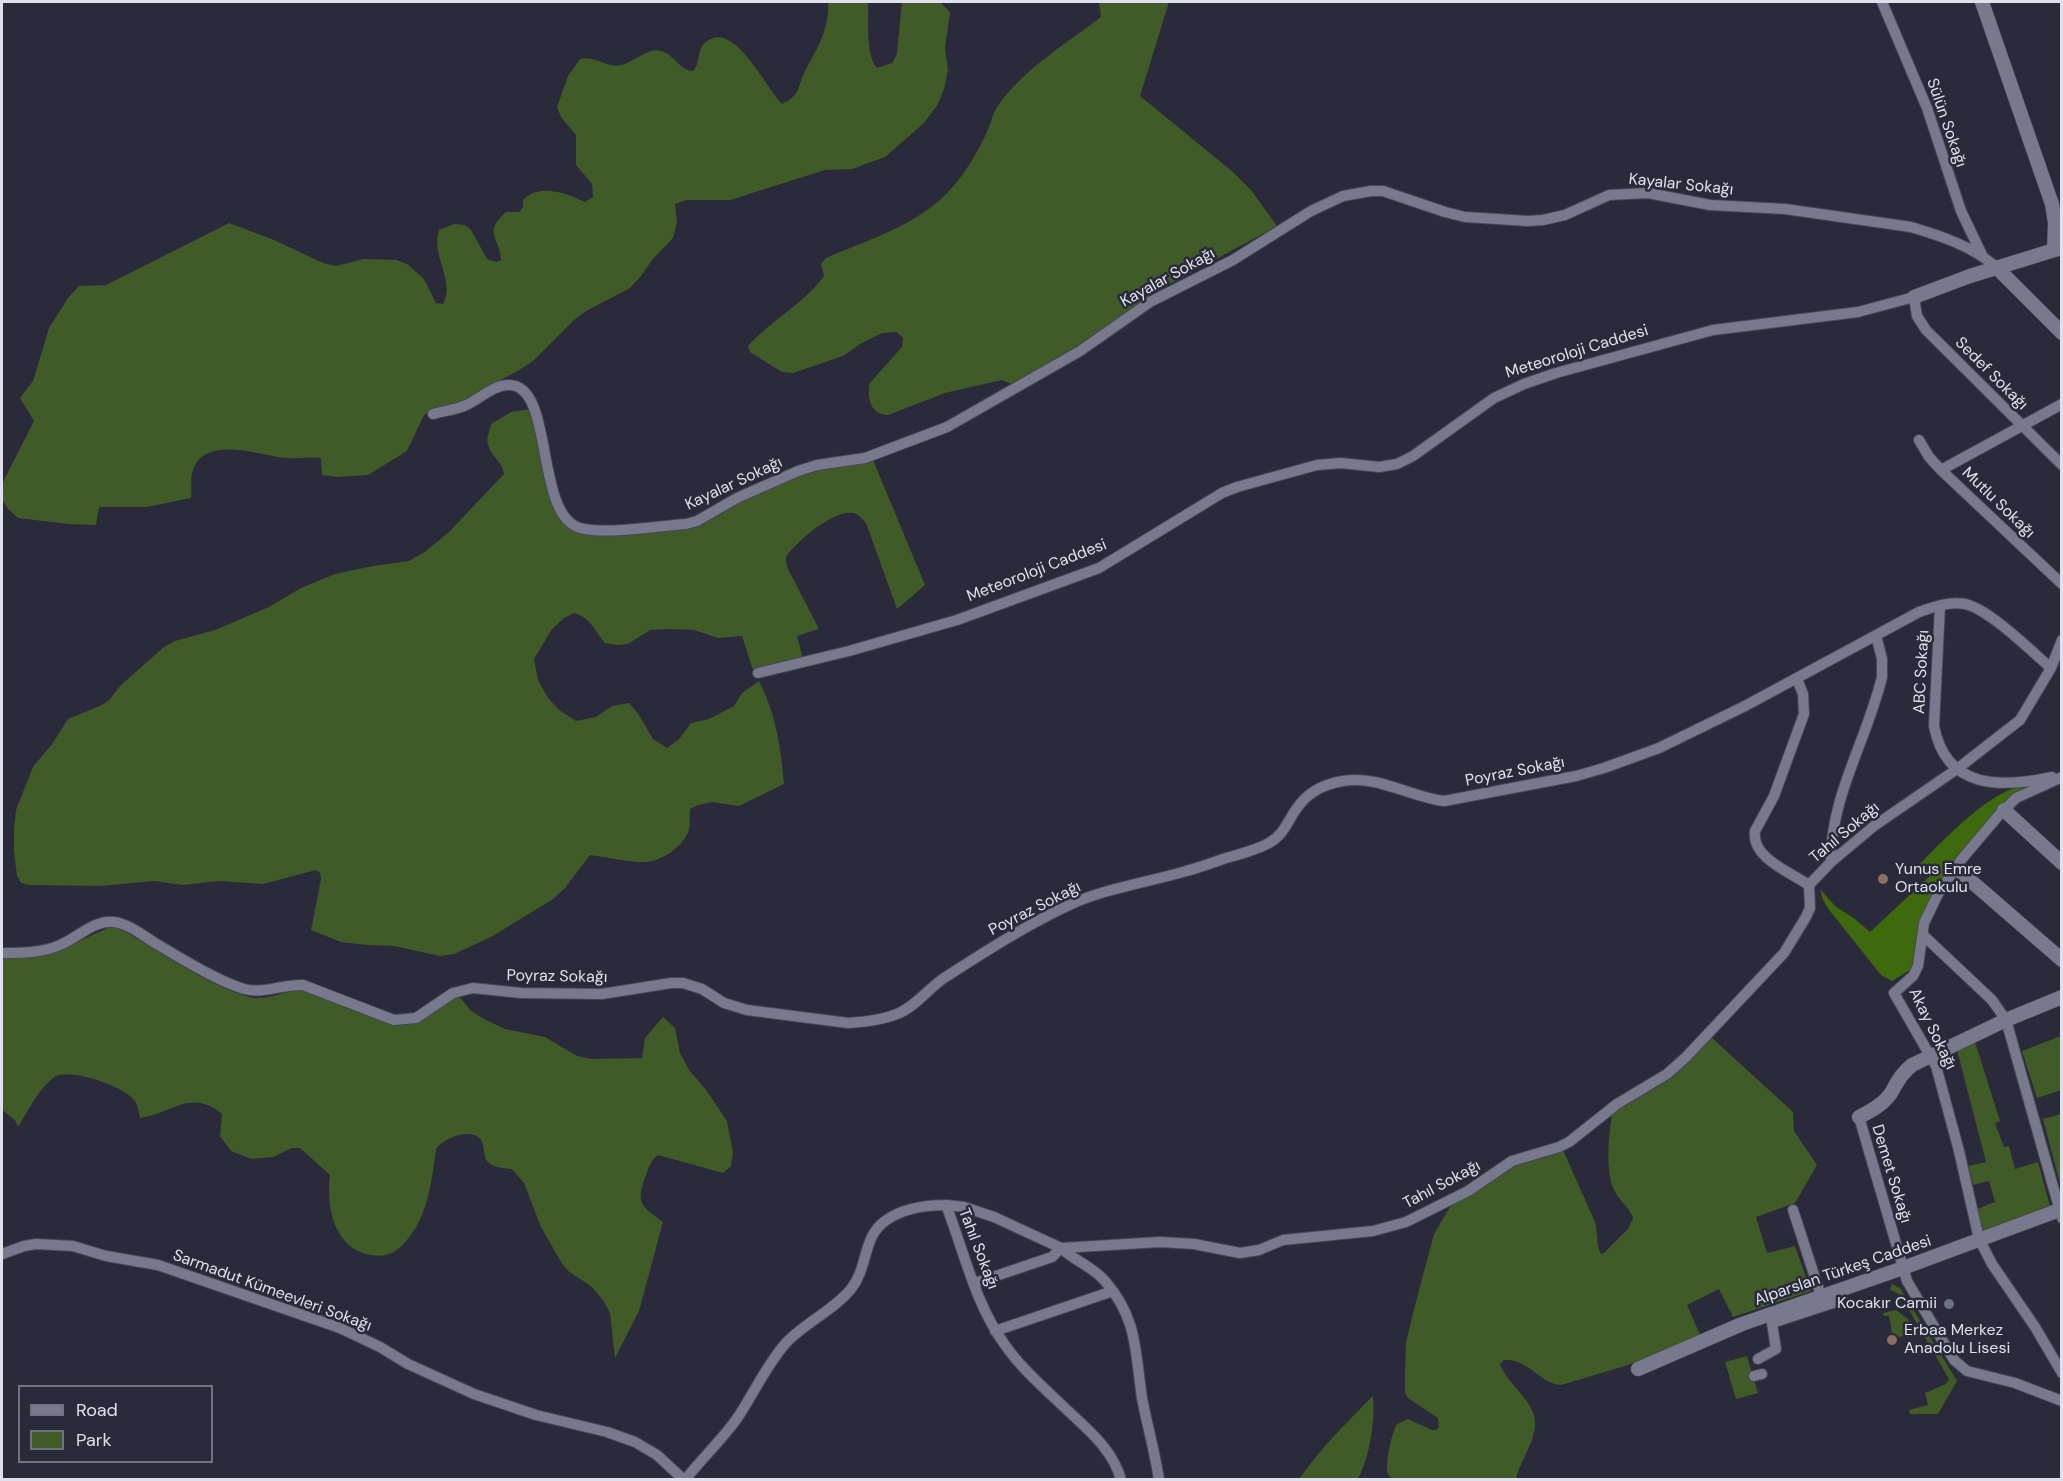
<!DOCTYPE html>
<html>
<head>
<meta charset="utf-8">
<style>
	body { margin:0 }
	#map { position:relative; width:2063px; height:1481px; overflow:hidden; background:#2a2a3b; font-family:"DM Sans",sans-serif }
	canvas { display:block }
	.frame { position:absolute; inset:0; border:3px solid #dfe0eb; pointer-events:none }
	.legend { position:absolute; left:18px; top:1385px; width:195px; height:78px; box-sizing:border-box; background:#2a2a3b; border:2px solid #727381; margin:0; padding:8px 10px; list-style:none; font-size:18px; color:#dfe0eb }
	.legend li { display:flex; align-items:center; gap:12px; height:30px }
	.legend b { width:30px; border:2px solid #727381 }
</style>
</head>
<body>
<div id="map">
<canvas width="2063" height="1481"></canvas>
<div class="frame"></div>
<ul class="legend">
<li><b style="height:8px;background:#78798d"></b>Road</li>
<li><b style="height:16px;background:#405b28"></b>Park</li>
</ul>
</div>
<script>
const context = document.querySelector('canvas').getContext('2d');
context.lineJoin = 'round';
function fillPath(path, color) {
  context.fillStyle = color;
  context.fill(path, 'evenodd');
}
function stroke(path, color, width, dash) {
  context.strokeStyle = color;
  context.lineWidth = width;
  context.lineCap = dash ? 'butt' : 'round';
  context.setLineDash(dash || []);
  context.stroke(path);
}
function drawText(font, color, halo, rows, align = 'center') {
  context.font = font + ' "DM Sans",sans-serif';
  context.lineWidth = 5;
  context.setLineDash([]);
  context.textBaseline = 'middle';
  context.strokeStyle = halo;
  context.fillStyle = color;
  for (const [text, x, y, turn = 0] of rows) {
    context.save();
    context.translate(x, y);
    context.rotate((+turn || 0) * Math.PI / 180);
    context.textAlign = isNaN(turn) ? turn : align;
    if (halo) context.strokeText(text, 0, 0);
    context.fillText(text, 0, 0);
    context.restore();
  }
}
fillPath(new Path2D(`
	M828,2H868C869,19 865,55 877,68L892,63L897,54L902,2H940L950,12L945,48L948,70L944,89L938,104L924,123L885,157L852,169L825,170L730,200H686L675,204L677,222L673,238L652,260L641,276L630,288L586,311L574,320L533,361L521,369L460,402L432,409L424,415L407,451L368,475L337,477L322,475L321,458C307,456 292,460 278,457C254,453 204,437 193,470C190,477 192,489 191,498L147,507H99L96,525L69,524L18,518L8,509L2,499V484L34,421L20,398L33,381L49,328L68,298L79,286L106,285L229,223L274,240L323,263L336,266L364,259L396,260L407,264L424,279L436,303L443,304C456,282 430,254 439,230L454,224L465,225L471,230L487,259L497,262L501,260C500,237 482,233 506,212H519L523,207V200C539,183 566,193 585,202L593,197L592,184L576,165V135L561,117L557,107L568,76L580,59C594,55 606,68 621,65C634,63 647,47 661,51C674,54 679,70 693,71C701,63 696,50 706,42C734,19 765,87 782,104C801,95 797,87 805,71C817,48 830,29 828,2Z
	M1099,2H1169L1140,96L1233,172L1251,190L1277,226L1170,284L1072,349L1012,384L1002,380L945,393L888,415C870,414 868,400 869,384L902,347L903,338L897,332L882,333L860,344L843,356L793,373L782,372L750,352L748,346C771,320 804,304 824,276L821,264L826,258C865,241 908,228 940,200C959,183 974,159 985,136C990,127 992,115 997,107C1023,69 1066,44 1101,17Z
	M531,409L543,465L574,530L682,529C714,524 725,508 753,495C773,486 795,474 818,469C836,465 855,463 873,460L925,585L897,609L866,523C863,520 859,515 856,514C837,506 796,542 786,557L787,567L819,629L797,636L803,659L753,670L742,636L718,638L694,630L669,629L650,630L628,644L617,645L605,643C594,630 591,618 574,613L564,618L552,629L534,659L538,680L548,698L559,710L576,721L596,717L612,706L629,703L639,715L653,739L667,748L679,739L691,723L709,719L734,706L742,693L759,681C776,714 781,749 784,784L739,806L712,802L698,805L690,809C689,816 691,825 688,832C682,847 663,860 647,862C632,863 606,857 590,855L565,888L553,899L491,937L454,954L440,956L394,946L368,945L341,942L311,930L321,879L320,873L316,870L263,884L218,881L183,885L154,881L100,886L29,885L21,883L17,876L14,852V828L16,810L33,767L52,744L68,719L102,705L109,700L121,685L164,647L175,641L215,630L269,607L301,588L335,574L373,566L409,561L426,551L450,531L504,474C503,462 490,456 488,444C486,438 490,430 491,424L511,412Z
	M108,928H116L128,933C156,950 227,996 256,998C273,999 288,989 305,990L393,1025C418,1025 438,1008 459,996L470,1010L484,1019L505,1029L545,1037L577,1056L591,1059L642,1058L645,1038L663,1017L675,1028L680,1053L689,1070L707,1091L727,1121L733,1152L731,1166L723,1173L658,1155C651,1160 649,1167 646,1175C635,1203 641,1206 663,1222L639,1311L615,1358L610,1313L603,1300L592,1287L568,1271L561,1262L541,1227L524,1183L512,1169C503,1168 495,1168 489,1163C481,1156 487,1143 478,1137C468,1129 441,1139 436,1150C431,1186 427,1225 397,1250C390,1255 380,1257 371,1255C334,1249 326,1207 330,1175L300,1148H292L273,1157L251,1159L231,1151L220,1136L222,1114C190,1088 172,1114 140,1118C139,1112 138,1105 134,1100C123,1086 67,1066 53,1078C38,1090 28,1111 18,1127L15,1120L2,1110V957L61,949Z
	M2061,1036V1090L2037,1098L2022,1051Z
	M1711,1037L1793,1112L1794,1131L1817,1165L1795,1203L1756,1217L1767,1253L1795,1246L1811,1291L1733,1317L1719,1289L1687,1305L1701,1337L1628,1365L1561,1385C1539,1383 1528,1358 1504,1360L1500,1364C1507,1385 1538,1402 1535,1427C1533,1446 1519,1463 1516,1479L1404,1480C1400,1479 1392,1479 1389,1476C1383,1470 1392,1431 1397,1424L1408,1419L1432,1430H1436L1439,1427L1438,1418L1408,1398L1405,1393V1372L1406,1343L1413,1313L1434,1234L1450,1207L1516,1165L1563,1150L1595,1222C1598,1232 1596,1246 1601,1254L1604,1253L1628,1229L1633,1218C1629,1206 1619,1201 1614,1190C1605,1171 1609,1135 1612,1113L1672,1078Z
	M1975,1042L2000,1121L1995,1123L2004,1147L2009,1146L2015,1169L2038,1162L2050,1206L1986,1230H1983L1977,1209L1995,1202L1989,1181L1973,1185L1968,1166L1986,1162L1957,1050Z
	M2061,1114H2062L2061,1187L2043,1119Z
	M1892,1284L1900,1288L1957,1381L1938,1414H1910L1909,1410L1928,1405L1925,1393L1946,1384L1949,1379L1905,1303L1897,1293L1890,1290Z
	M1896,1310L1908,1319L1914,1334L1893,1338L1889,1316H1884L1883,1313Z
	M1747,1356L1758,1393L1736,1399L1725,1362Z
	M1373,1396C1375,1422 1370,1456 1358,1479H1299C1321,1448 1346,1423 1373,1396Z`), '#405b28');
fillPath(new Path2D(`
	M2040,785L2029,788L1945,875L1910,970L1892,981L1881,975L1830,911L1823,900L1820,889L1835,906L1855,919L1870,932L1930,876L1920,864C1944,839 1987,794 2021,786C2027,785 2034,785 2040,785Z`), '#3f690d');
const street = new Path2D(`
	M1882,2L1927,108L1961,211L1982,255
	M433,414C443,411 454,410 464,406C479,400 492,385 509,385C555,385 534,515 580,528C605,535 659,526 686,524L697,521L737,498L798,471L817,465L865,458L947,427L1080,351L1150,302L1233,260L1311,211L1343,196L1371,191H1383L1445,212L1465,217L1528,221L1543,220L1565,215L1609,195L1648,193L1710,205L1785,209L1911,227C1941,236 1972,246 1996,267
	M1919,440L1929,457L1941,470L2062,584
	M1941,470L2062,404
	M1940,606L1934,726C1946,790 2002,788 2052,777
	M758,673L849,651L957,620L1099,568L1222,493L1237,487L1317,465L1341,463L1379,467L1397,464L1413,456L1494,398L1524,384L1556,373L1713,330L1858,312L1914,297L1917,316L1926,330L2062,465
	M1797,679L1803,694L1804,714L1774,796L1755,831C1751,858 1790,872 1809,885
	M2062,777L2016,798L1999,815L1961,860L1938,894L1924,923L1918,966L1913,976L1894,993L1936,1066L1959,1151L1979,1239L1992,1264L2035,1327L2062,1373
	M1831,862C1830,797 1867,740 1882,677V659L1876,635
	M1923,935L1992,1000L2006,1020L2062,1218
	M2,953C21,953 42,953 60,945C77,938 95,919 114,922C129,924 142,935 155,943C179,957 217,981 244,989C265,994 283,984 303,985L394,1020L416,1018L453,993L473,988L521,993L602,994L671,983H683L702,989L724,1003L747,1010L848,1023C864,1022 882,1020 897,1014C915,1007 928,989 944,978C983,953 1023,927 1065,907C1102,889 1144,883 1183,872C1198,868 1212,863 1226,858C1241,854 1256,850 1269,843C1284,835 1288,820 1297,808C1308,792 1324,784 1343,781C1378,775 1410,797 1444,801L1576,776L1604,768L1659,748L1745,706L1919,612C1933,607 1950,601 1965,604C1989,609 2031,651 2051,668
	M1859,1117L1907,1281L1954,1360L1967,1371L2015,1383L2062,1401
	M1793,1210L1821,1296
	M2,1254L24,1246L36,1244L73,1246L106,1256L158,1265L340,1328L380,1347L408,1364L474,1394L536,1415L607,1432L635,1442L657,1455L684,1480
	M975,1283L1052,1257L1061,1248C1075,1261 1093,1267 1105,1281C1138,1319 1135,1352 1142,1398C1147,1425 1155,1452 1159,1480
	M995,1331L1113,1291
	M1758,1359L1776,1349L1772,1323L1836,1302
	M1754,1376L1762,1374
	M685,1480C702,1458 723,1439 738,1417C754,1393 766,1366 785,1344C804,1323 833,1311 851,1289C869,1266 862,1238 885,1221C903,1208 924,1205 946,1205
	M1121,1480C1113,1449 1087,1429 1065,1408C1044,1388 1021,1368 1005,1345C975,1304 964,1251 946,1205L964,1207L994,1217L1061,1248L1160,1242L1194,1244L1240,1253L1259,1250L1283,1240L1373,1231L1406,1222L1468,1191L1512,1161L1559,1147L1569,1142L1617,1104L1667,1074L1686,1057L1784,953L1806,917L1810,908L1809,885L1831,862L1874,826L1957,769L2020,720L2051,668L2062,640`);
const secondary = new Path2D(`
	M1982,2L2052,204L2055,223L2054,250
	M1996,267L2062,333
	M1914,297L1970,276L2061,248
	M2004,810L2062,863
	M1956,868L2062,960
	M1859,1117C1871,1111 1884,1104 1891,1093C1898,1081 1901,1074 1912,1065L2006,1020L2062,997
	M1638,1369L1742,1324L1903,1268L2062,1209`);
stroke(street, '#474856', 12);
stroke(secondary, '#474856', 15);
stroke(street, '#78798d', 10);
stroke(secondary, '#78798d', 14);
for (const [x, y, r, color] of [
	[1883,879,6,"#8d6e63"],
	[1949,1304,6,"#6b7280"],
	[1892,1340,6,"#8d6e63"]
]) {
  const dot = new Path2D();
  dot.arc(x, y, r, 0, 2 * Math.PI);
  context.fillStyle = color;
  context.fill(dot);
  stroke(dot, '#2a2a3b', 2);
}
drawText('16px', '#dfe0eb', '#2a2a3b', [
	["Sülün Sokağı",1946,123,71],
	["Kayalar Sokağı",1681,185,6],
	["Kayalar Sokağı",1168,278,-29],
	["Meteoroloji Caddesi",1577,352,-17],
	["Sedef Sokağı",1991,374,45],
	["Kayalar Sokağı",734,484,-25],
	["Mutlu Sokağı",1998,503,44],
	["Meteoroloji Caddesi",1037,571,-21],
	["ABC Sokağı",1922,672,-87],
	["Poyraz Sokağı",1515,772,-11],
	["Tahıl Sokağı",1845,833,-40],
	["Poyraz Sokağı",1035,909,-27],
	["Poyraz Sokağı",557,977,1],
	["Akay Sokağı",1932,1029,64],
	["Demet Sokağı",1891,1174,73],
	["Tahıl Sokağı",1442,1185,-28],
	["Tahıl Sokağı",978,1249,69],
	["Alparslan Türkeş Caddesi",1843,1271,-19],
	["Sarmadut Kümeevleri Sokağı",272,1291,20]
]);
drawText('16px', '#dfe0eb', '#2a2a3b', [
	["Yunus Emre",1895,870],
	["Ortaokulu",1895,888],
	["Kocakır Camii",1937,1304,"right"],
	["Erbaa Merkez",1904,1331],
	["Anadolu Lisesi",1904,1349]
], 'left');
</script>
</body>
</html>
